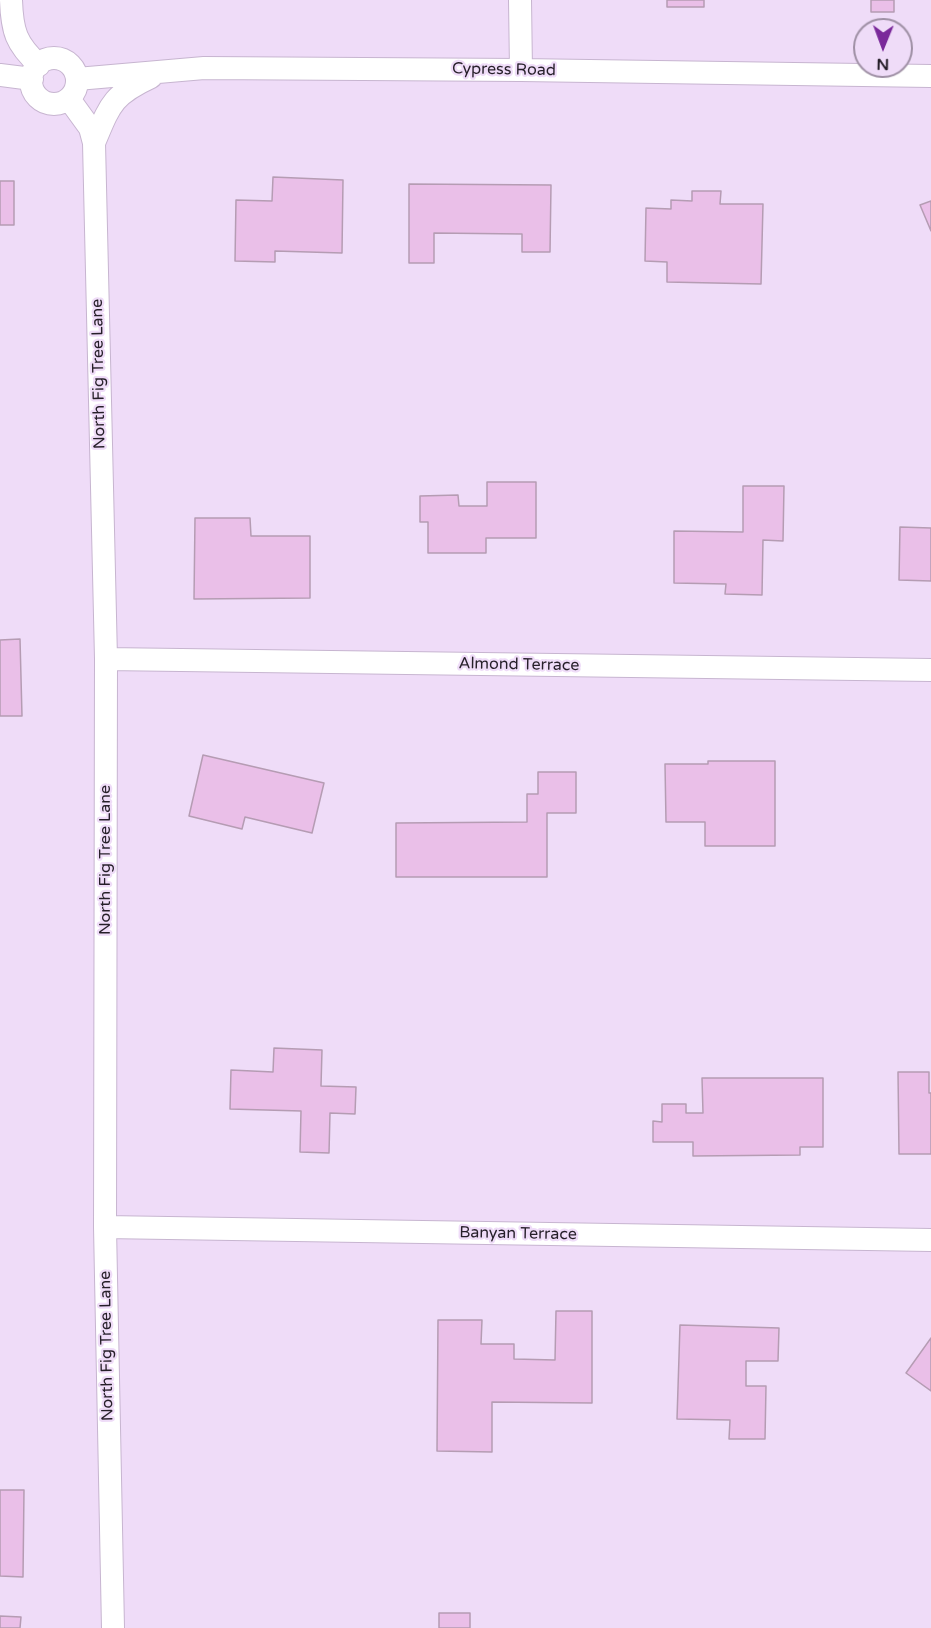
<!DOCTYPE html>
<html>
<head>
<meta charset="utf-8">
<style>
	body { margin:0 }
	#map { position:relative; width:931px; height:1628px; overflow:hidden; background:#efdcf8; font-family:"Varela Round",sans-serif }
	canvas { display:block }
	.north { position:absolute; left:853px; top:18px; width:60px; height:60px; box-sizing:border-box; background:#efdcf8; border:2px solid #9f90a5; border-radius:50%; rotate:181deg; font-size:16px; font-weight:700; line-height:24px; text-align:center; color:#261f29 }
	.north::after { content:''; display:block; margin:auto; width:21px; height:27px; background:#7a299a; clip-path:polygon(50% 0,100% 100%,50% 72%,0 100%) }
</style>
</head>
<body>
<div id="map">
<canvas width="931" height="1628"></canvas>
<div class="north">N</div>
</div>
<script>
const context = document.querySelector('canvas').getContext('2d');
context.lineJoin = 'round';
function fillPath(path, color) {
  context.fillStyle = color;
  context.fill(path, 'evenodd');
}
function stroke(path, color, width, dash) {
  context.strokeStyle = color;
  context.lineWidth = width;
  context.lineCap = dash ? 'butt' : 'round';
  context.setLineDash(dash || []);
  context.stroke(path);
}
function drawText(font, color, halo, rows, align = 'center') {
  context.font = font + ' "Varela Round",sans-serif';
  context.lineWidth = 4.5;
  context.setLineDash([]);
  context.textBaseline = 'middle';
  context.strokeStyle = halo;
  context.fillStyle = color;
  for (const [text, x, y, turn = 0] of rows) {
    context.save();
    context.translate(x, y);
    context.rotate((+turn || 0) * Math.PI / 180);
    context.textAlign = isNaN(turn) ? turn : align;
    if (halo) context.strokeText(text, 0, 0);
    context.fillText(text, 0, 0);
    context.restore();
  }
}
const building = new Path2D(`
	M667,0H704V7H667Z
	M871,0H894V12H871Z
	M273,177L343,180L342,253L275,251V262L235,261L236,200L272,201Z
	M0,181H14V225H0Z
	M409,184L551,185L550,252H522V234L434,233V263H409Z
	M692,191H721L720,204H763L761,284L667,282V262L645,261L646,208L671,209V200L692,201Z
	M931,201V231L920,205Z
	M487,482H536V538H486V553H428V522H420V496L458,495L459,506H487Z
	M743,486H784L783,541L763,540L762,595L725,594L726,584L674,583V531L743,532Z
	M195,518H250L251,536H310V598L194,599Z
	M900,527L931,528V581L899,580Z
	M20,639L22,716H0V640Z
	M203,755L324,783L312,833L245,817L242,829L189,816Z
	M708,761H775V846H705V822H666L665,764H708Z
	M538,772H576V813H547V877H396V823L527,822V794H538Z
	M274,1048L322,1050L321,1086L356,1087L355,1114L330,1113L329,1153L300,1152L301,1111L230,1109L231,1070L273,1072Z
	M898,1072H929V1093H931V1154H899Z
	M702,1078H823V1147H800V1155L693,1156V1142H653V1121L662,1122V1104H686V1113H703Z
	M556,1311H592V1403L492,1402V1452L437,1451L438,1320H482L481,1344H514V1359L555,1360Z
	M680,1325L779,1328L778,1361H746V1386H766L765,1439H729L730,1420L677,1419Z
	M931,1338V1391L906,1373Z
	M0,1490H24L23,1577L0,1576Z
	M439,1613H470V1628H439Z
	M0,1616L21,1617L20,1628H0Z`);
fillPath(building, '#eabfe8');
stroke(building, '#b59cb3', 1.5);
const minor = new Path2D(`
	M11,0C12,31 16,44 39,65
	M520,0L521,70
	M31 81a23 23 0 1 1 46 0a23 23 0 1 1-46 0Z
	M0,75L32,79
	M77,79L204,68L521,70L931,76
	M69,99L90,128L94,143L106,659L105,1227L113,1628
	M94,143C110,105 112,95 151,77
	M106,659L931,670
	M105,1227L931,1240`);
stroke(minor, '#c7b5d0', 24);
stroke(minor, '#fff', 22);
drawText('16px', '#261f29', '#efdcf8', [
	["Cypress Road",504,70,1],
	["North Fig Tree Lane",99,374,-91],
	["Almond Terrace",519,665,1],
	["North Fig Tree Lane",106,860,-90],
	["Banyan Terrace",518,1234,1],
	["North Fig Tree Lane",107,1346,-91]
]);
</script>
</body>
</html>
